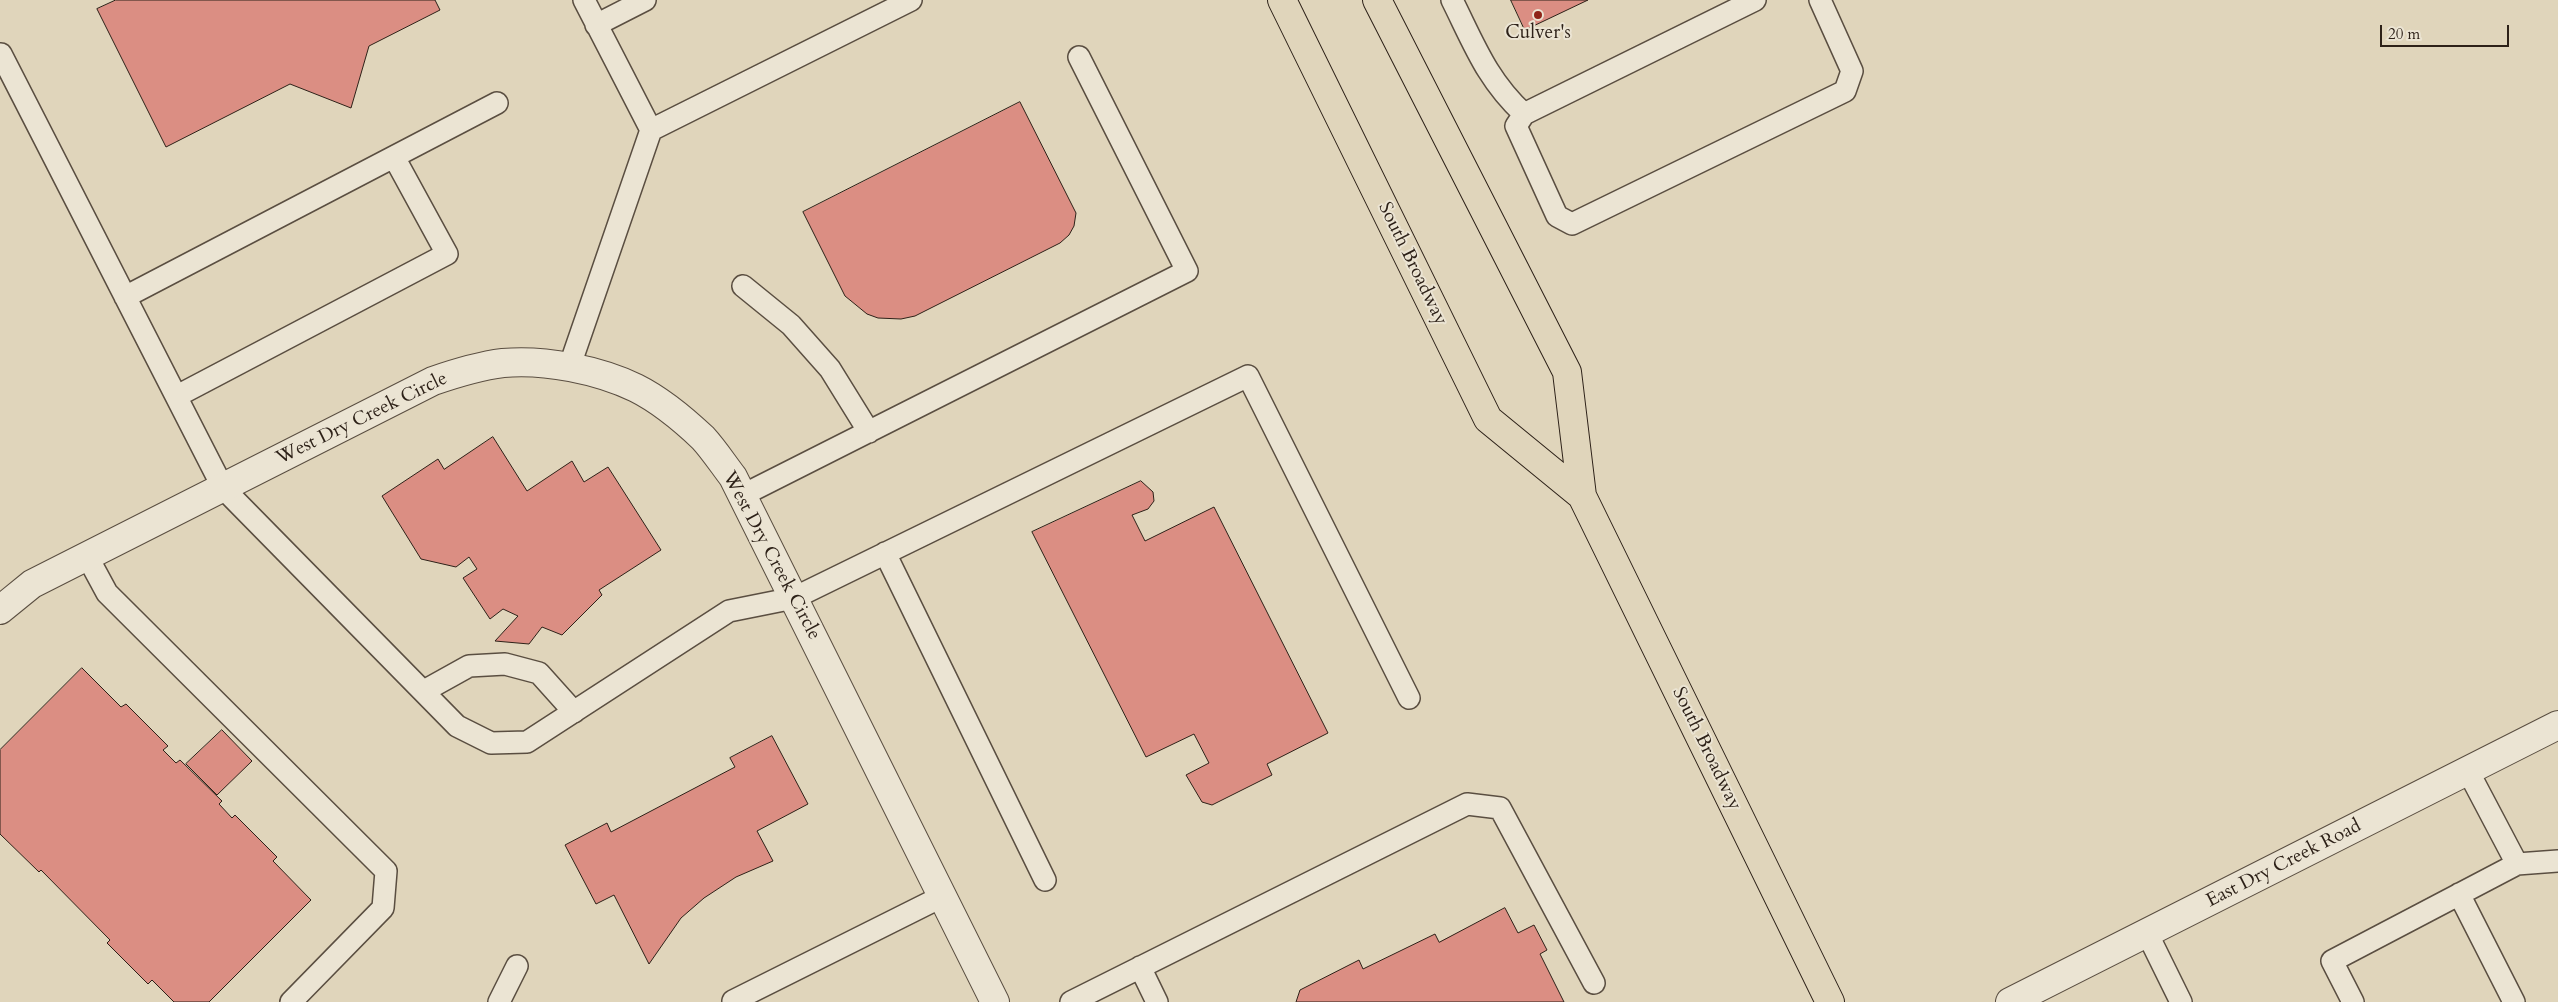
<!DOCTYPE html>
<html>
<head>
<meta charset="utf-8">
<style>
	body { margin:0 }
	#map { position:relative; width:2558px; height:1002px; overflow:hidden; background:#e0d5bb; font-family:Cardo,serif }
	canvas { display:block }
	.scale { position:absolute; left:2380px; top:25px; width:129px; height:22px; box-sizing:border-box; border:2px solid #2d2118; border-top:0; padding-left:6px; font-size:15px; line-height:18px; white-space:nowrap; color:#2d2118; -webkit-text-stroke:4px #ebe4d3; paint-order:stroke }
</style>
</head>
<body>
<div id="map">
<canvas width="2558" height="1002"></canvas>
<div class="scale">20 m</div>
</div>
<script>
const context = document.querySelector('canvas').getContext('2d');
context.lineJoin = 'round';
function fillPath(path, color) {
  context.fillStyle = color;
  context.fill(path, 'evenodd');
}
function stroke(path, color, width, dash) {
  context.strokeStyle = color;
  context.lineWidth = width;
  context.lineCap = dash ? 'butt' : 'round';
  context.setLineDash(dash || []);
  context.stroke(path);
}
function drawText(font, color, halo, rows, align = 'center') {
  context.font = font + ' Cardo,serif';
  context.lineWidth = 4;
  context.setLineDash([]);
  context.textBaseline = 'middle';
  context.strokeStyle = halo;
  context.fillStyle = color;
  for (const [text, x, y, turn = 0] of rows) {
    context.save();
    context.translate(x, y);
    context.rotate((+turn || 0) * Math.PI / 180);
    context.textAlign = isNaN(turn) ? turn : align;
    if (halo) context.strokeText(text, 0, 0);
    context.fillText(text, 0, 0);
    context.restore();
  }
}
const building = new Path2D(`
	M116,0H435L440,10L369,46L351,108L290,84L166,147L97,9Z
	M1511,0H1588L1525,30Z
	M1020,102L1076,213L1074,226L1069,235L1060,243L915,316L901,319L878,318L867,314L845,296L803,212Z
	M493,437L527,491L572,461L584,482L608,467L661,550L599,590L602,595L562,635L542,627L529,644L495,641L518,616L503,609L490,619L463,578L477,569L469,557L456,567L421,559L382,496L438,459L444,469Z
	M1141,481L1153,492L1154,501L1148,509L1132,515L1145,541L1214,507L1328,733L1267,764L1272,775L1212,805L1202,802L1186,775L1209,763L1194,734L1146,757L1032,532Z
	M82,668L121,707L126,704L168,746L163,750L176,763L180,760L222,801L219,804L232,818L235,815L277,857L273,861L311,900L209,1002H174L152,980L148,984L107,943L110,940L41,870L39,872L0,834V750Z
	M222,730L252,761L217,795L186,764Z
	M772,736L808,804L757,831L773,861L736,877L704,898L681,918L649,964L614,895L596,904L565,845L607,823L611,832L735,767L730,758Z
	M1505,908L1518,933L1534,925L1547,950L1540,954L1564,1002H1296L1300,990L1359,960L1363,969L1435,934L1439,942Z`);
fillPath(building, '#db8e83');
stroke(building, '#2d2118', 1);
const service = new Path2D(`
	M1452,0C1474,44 1487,80 1524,114
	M1755,0L1524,114L1516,126L1557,216L1572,224L1845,91L1852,71L1820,0
	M596,25L645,0
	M1,54L223,488L457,726L491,743L527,742L729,611L794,598L1248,376L1409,698
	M651,130L911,0
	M743,286L791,325L830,369L869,432
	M125,297L497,103
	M569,368L651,130L584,0
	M177,396L447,254L394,157
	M743,495L1187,271L1079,57
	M885,553L1045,880
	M87,556L107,593L386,871L383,908L291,1002
	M424,691L469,666L505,664L539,673L574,712
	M2517,864L2558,861
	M2459,894L2514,1002
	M2147,933L2181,1002
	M1140,967L1157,1002
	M733,1001L943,896
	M499,1002L517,966
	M1071,1002L1467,804L1500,808L1594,983
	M2353,1002L2332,961L2517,864L2468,771`);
const minor = new Path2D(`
	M0,610L32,584L433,381C456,373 479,366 503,363C544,359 599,370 636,388C660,400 684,420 703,438C714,450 723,464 733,477L995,1002`);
const tertiary = new Path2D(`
	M2010,1002L2558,725`);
const primary = new Path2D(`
	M1282,0L1488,419L1582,496
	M1377,0L1567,372L1582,496L1830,1002`);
stroke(service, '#5a4e41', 24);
stroke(minor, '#5a4e41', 30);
stroke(tertiary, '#5a4e41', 30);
stroke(primary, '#2d2118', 30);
stroke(service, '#ebe4d3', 21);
stroke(minor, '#ebe4d3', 28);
stroke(tertiary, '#ebe4d3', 28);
stroke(primary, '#e0d5bb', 28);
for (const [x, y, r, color] of [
	[1538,15,5,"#8f2418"]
]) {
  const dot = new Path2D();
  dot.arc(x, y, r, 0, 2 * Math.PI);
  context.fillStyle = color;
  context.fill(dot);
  stroke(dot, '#ebe4d3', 2);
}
drawText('19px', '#2d2118', '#ebe4d3', [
	["Culver's",1538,34]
]);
drawText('19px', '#2d2118', '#ebe4d3', [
	["South Broadway",1412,264,64],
	["West Dry Creek Circle",362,419,-26],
	["West Dry Creek Circle",771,556,62],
	["South Broadway",1706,749,64],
	["East Dry Creek Road",2284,864,-27]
]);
</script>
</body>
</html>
